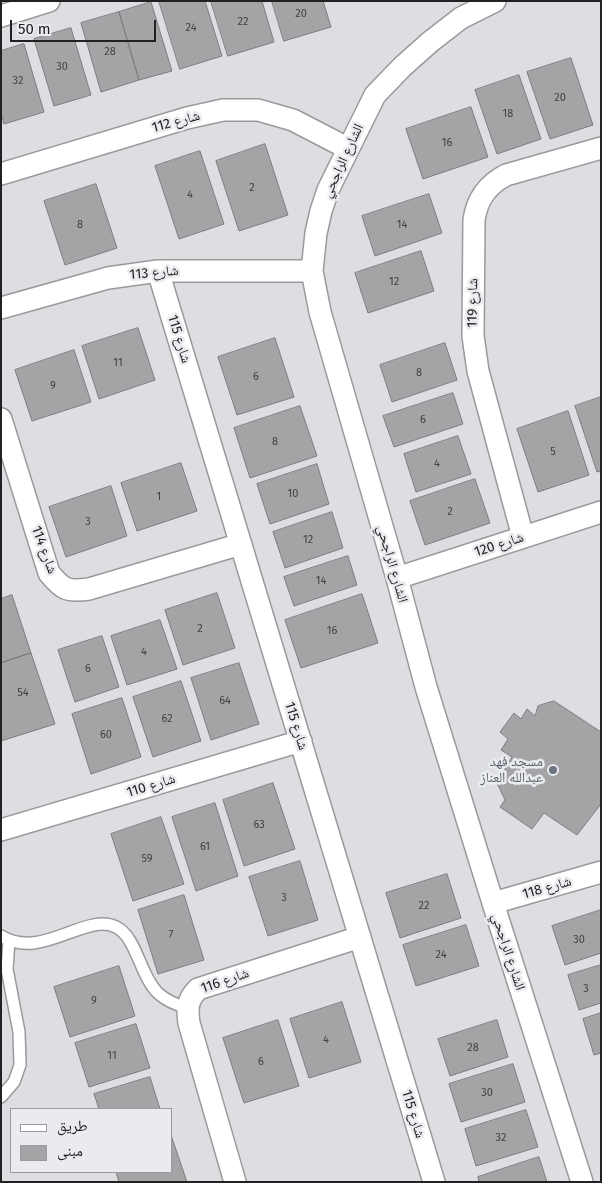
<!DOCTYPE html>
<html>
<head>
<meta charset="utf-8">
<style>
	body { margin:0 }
	#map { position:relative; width:602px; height:1183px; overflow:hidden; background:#dddee1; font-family:"Fira Sans","Noto Naskh Arabic",sans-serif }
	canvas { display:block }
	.frame { position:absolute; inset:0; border:2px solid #212122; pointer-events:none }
	.legend { position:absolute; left:10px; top:1108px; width:162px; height:65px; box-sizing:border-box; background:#eaebee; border:1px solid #9a9a9c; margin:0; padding:6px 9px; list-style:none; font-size:15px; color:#212122 }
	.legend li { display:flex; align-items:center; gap:10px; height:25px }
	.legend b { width:25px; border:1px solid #9a9a9c }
	.scale { position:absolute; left:10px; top:20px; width:146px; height:22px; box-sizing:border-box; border:2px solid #212122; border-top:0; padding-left:6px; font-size:15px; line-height:18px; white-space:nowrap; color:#212122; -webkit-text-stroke:4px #eaebee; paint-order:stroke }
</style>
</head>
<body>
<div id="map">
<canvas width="602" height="1183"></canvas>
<div class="frame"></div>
<ul class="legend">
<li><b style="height:6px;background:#fff"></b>طريق</li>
<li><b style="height:14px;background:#a4a4a7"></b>مبنى</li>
</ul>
<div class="scale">50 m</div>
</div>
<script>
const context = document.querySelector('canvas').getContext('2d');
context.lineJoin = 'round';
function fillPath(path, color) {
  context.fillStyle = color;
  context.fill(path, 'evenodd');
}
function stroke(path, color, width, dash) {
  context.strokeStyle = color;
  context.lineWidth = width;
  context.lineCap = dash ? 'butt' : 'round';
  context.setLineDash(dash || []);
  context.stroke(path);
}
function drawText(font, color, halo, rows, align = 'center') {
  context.font = font + ' "Fira Sans","Noto Naskh Arabic",sans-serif';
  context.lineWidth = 5;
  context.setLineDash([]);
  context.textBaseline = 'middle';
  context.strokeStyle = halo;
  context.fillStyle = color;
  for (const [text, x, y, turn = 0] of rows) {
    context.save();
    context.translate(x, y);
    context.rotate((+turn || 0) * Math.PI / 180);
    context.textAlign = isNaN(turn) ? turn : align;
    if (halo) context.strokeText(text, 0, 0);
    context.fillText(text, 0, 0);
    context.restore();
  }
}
const building = new Path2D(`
	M159,1H205L222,56L180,69Z
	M211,1H262L274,42L228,56Z
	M272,1H323L331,27L284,41Z
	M151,2L172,71L139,80L119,12Z
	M119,12L139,80L101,92L81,23Z
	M71,28L91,95L54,106L34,39Z
	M24,44L44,112L4,124L1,114V51Z
	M571,58L593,125L550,139L527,72Z
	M519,75L541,139L497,154L475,90Z
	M471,107L488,157L423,179L406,129Z
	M265,144L288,215L239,231L216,161Z
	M200,151L224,224L179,239L155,166Z
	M96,184L117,248L65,265L44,201Z
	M429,194L442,233L375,256L362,216Z
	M421,251L434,291L368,313L355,273Z
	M138,328L155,380L99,399L82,346Z
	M275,338L294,397L237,415L218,357Z
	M445,343L457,380L392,402L380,365Z
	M74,350L91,402L32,421L15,370Z
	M453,393L463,424L394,447L383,416Z
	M601,397V471L597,472L575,406Z
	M300,406L317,456L250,478L234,428Z
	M568,411L589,475L538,492L517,429Z
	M458,436L471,474L416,492L404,454Z
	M181,463L197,511L137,531L121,483Z
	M317,464L329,504L270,524L257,484Z
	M475,479L490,523L425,545L410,501Z
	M111,486L127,536L66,557L49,507Z
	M332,512L343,548L285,568L273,532Z
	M348,556L357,585L294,606L284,577Z
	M217,593L235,648L183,665L165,610Z
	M362,594L378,643L301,668L285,620Z
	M12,595L31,653L1,663V599Z
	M160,620L177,669L127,685L111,636Z
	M102,636L119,687L75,702L58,650Z
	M31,653L55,724L1,741V663Z
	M239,663L259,724L211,740L191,678Z
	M181,681L201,741L153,757L133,697Z
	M122,698L141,757L91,774L72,714Z
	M554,701L601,732V804L577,835L544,813L532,829L500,807L505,800L497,783L512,757L501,750L508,739L500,732L514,713L521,719L527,709L535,716L538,706Z
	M273,783L295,849L244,866L223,800Z
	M215,803L238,876L196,891L172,817Z
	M161,817L184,884L133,901L111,834Z
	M300,861L318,920L268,936L249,877Z
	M447,874L461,918L400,938L386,893Z
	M184,895L204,960L158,974L138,910Z
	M601,910V953L565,965L552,926Z
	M466,925L479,966L416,986L403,945Z
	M601,965V1003L579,1010L568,975Z
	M119,966L135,1016L70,1037L54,987Z
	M342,1002L361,1062L309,1078L290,1019Z
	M601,1013V1053L594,1055L583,1019Z
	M278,1020L299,1086L244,1103L223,1038Z
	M497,1020L508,1057L450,1076L438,1039Z
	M136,1024L150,1068L89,1087L75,1043Z
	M513,1064L525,1102L461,1122L449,1084Z
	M150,1077L160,1109H99L94,1094Z
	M526,1110L538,1147L476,1166L465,1129Z
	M171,1135L187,1182H119L116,1172H171Z
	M539,1157L547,1182H479L478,1177Z`);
fillPath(building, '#a4a4a7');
stroke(building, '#7d7d80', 1);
const service = new Path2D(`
	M1,936C42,961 85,912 116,927C137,937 140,977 159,994C167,1001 177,1005 187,1008
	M1,1097L14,1082L20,1065L19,1032L7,969L9,941`);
const minor = new Path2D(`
	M495,1L461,18L430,42L402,67L375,95L328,190L321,211L316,233L312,271L320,312L397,578L426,687L493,903L582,1182
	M1,16L49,1
	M1,174L187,118L223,110H258L293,120L347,148
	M158,271L434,1182
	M1,308L108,278L158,271H312
	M1,419L49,573C63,590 67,592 89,589L241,544
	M523,537L478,371L473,336L474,220C477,199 487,185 506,175L601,148
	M397,578L601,512
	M1,830L301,741
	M493,903L601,872
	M235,1182L189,1023C187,1009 187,1000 198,989L360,937`);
stroke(service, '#999a9c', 14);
stroke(minor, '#999a9c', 24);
stroke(service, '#fff', 11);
stroke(minor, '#fff', 21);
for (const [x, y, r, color] of [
	[553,770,5,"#6b7280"]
]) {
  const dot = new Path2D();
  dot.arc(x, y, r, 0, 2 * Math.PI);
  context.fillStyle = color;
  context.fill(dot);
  stroke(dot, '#eaebee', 2);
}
drawText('11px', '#424243', null, [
	["20",301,14],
	["22",243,22],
	["24",191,28],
	["28",110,52],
	["30",62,67],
	["32",18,81],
	["20",560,98],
	["18",508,114],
	["16",447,143],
	["2",252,188],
	["4",190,195],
	["8",80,225],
	["14",402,225],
	["12",394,282],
	["11",118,363],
	["8",419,373],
	["6",256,377],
	["9",53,386],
	["6",423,420],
	["8",275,442],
	["5",553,452],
	["4",437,464],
	["10",293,494],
	["1",159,497],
	["2",450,512],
	["3",88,522],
	["12",308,540],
	["14",321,581],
	["2",200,629],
	["16",332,631],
	["4",144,652],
	["6",88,669],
	["54",23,693],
	["64",225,701],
	["62",167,719],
	["60",106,735],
	["63",259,825],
	["61",205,847],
	["59",147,859],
	["3",284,898],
	["22",424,906],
	["7",171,935],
	["30",579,940],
	["24",441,955],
	["3",586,989],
	["9",94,1001],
	["4",326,1040],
	["28",473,1048],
	["11",112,1056],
	["6",261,1062],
	["30",487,1093],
	["32",501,1138]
]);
drawText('14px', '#212122', '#eaebee', [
	["شارع 112",176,122,-15],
	["الشارع الراجحي",343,161,-65],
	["شارع 113",154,273,-5],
	["شارع 119",473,303,-89],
	["شارع 115",179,339,73],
	["شارع 120",499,545,-18],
	["114 شارع",44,550,70],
	["الشارع الراجحي",392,564,74],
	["شارع 115",296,726,73],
	["شارع 110",151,786,-17],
	["شارع 118",547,888,-16],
	["الشارع الراجحي",508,952,72],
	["شارع 116",225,981,-19],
	["شارع 115",413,1114,73]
]);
drawText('14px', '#5b616d', '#eaebee', [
	["مسجد فهد",543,762],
	["عبدالله العناز",543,778]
], 'right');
</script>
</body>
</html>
